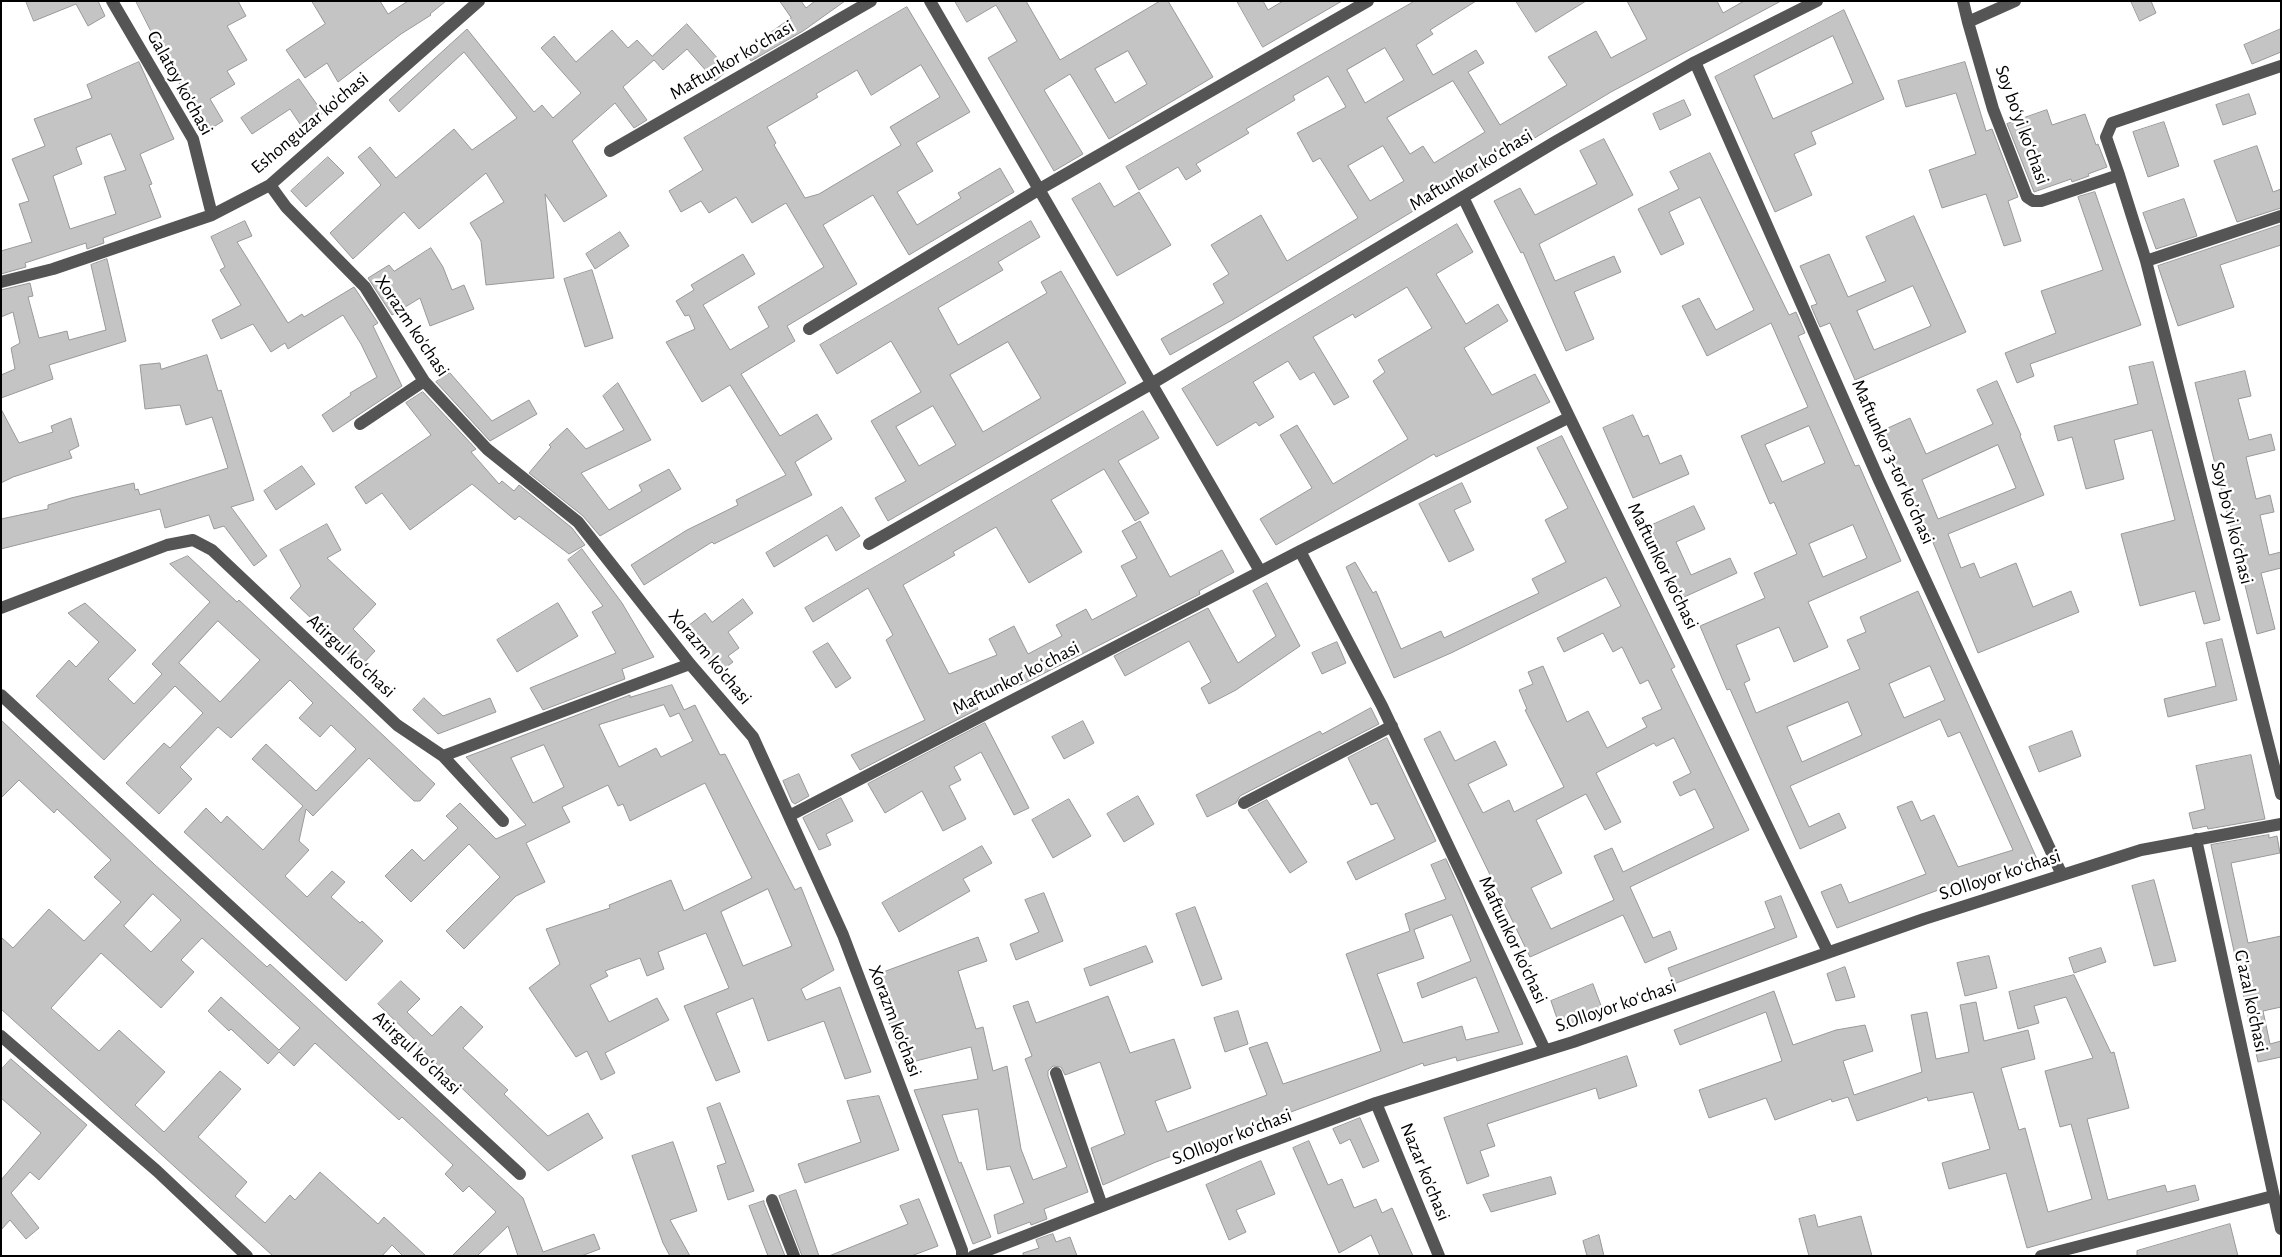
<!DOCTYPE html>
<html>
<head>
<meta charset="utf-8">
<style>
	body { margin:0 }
	#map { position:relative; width:2282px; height:1257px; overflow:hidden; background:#fff; font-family:"Alegreya Sans",sans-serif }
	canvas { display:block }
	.frame { position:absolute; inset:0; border:2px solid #000; pointer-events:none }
</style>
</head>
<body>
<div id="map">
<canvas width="2282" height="1257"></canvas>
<div class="frame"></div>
</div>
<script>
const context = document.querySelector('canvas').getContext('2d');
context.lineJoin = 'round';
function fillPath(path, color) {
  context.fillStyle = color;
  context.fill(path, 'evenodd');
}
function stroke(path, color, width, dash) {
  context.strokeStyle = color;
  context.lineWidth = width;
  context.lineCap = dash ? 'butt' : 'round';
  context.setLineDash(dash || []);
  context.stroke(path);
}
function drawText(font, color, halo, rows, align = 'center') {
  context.font = font + ' "Alegreya Sans",sans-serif';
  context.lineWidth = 5;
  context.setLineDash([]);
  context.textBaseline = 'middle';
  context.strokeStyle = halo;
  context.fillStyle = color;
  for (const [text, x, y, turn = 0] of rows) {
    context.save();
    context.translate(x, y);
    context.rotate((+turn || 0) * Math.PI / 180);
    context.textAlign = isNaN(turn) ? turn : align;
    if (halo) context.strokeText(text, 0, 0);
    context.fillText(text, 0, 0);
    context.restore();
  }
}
const building = new Path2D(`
	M26,1H98L105,16L88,26L76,4L34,21Z
	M136,1H238L246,16L227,26L247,60L227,71L235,84L210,99L223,121L207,131L164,57Z
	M312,1H380L388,14L408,1H446L430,14L431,15L401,34L338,82L327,63L305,78L286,50L325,24Z
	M780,1H801L806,8L815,1H845L803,31L751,61L744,51L791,18Z
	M955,1H1026L1060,60L1160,1H1168L1213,77L1109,139L1070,74L1044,90L1083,154L1054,171L988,58L1017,41L996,5L967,22ZM1128,51L1147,84L1115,103L1095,69Z
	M1237,1H1263L1268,10L1283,1H1342L1263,47Z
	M1415,1H1476L1430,30L1433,34L1416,45L1433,75L1476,50L1484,63L1468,72L1500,125L1567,85L1548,57L1596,31L1611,58L1647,39L1627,1H1717L1723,13L1744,1H1781L1611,92L1234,319L1170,355L1161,339L1224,303L1213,284L1229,274L1211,245L1261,215L1287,261L1358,218L1320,158L1313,162L1297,133L1346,107L1328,76L1293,96L1295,100L1246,129L1249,133L1196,164L1201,171L1186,180L1178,167L1139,190L1126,167ZM1385,48L1404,80L1365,103L1347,70ZM1453,81L1485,132L1434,163L1423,146L1410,154L1387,118ZM1383,146L1404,181L1370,201L1348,166Z
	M1516,1H1586L1536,32Z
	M2131,1H2151L2156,13L2140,21Z
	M907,7L970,112L916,143L933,171L897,192L917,225L961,198L958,193L1000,168L1014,192L909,255L873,195L823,225L857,284L787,326L795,341L741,374L780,436L817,414L832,439L795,462L812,495L714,544L712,542L644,585L631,565L687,530L738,505L736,500L786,475L730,385L702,402L666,342L695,329L689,315L685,316L676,301L694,290L691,285L743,254L755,274L703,305L730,350L769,327L758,307L824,267L786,203L752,223L736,197L709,213L701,201L681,212L669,191L703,170L684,138ZM921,65L940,97L890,127L901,145L819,194L805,198L774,145L776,143L767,127L818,97L816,94L857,70L871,95Z
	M1844,10L1884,99L1811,132L1816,144L1794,154L1812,195L1775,212L1715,77ZM1833,36L1853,83L1773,119L1754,76Z
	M687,24L728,70L715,81L687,49L663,70L654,60L623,87L647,120L634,128L615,103L572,141L607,196L564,222L545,194L554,278L486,285L481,241L470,223L504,202L486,173L419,229L404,212L353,259L330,233L381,185L358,157L370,147L396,178L454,129L472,150L517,118L464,52L399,112L389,100L467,29L534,112L542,105L553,118L581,93L541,48L554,36L576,62L612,30L628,48L637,40L652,56Z
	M2281,29V52L2252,64L2244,45Z
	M139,62L174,139L140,154L152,184L149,185L161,217L103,238L104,243L87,249L86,243L25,263L26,267L1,274V251L32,242L19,204L29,201L12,159L45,146L34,119L92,98L87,85ZM111,134L126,170L104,177L116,214L70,229L53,176L82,164L76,148Z
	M1965,62L1986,131L1992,129L2018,197L2008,201L2021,241L2004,246L1986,194L1942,208L1929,170L1976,154L1956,93L1906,107L1898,81Z
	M299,79L323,113L302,127L290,109L252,134L241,118Z
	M2249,94L2256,114L2223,125L2216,105Z
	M1684,100L1691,115L1660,130L1653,114Z
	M2047,110L2052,125L2085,114L2096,145L2098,144L2107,167L2088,174L2089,176L2072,182L2071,179L2034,192L2007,124Z
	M2164,122L2179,166L2148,177L2133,132Z
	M1604,139L1633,195L1539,244L1555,281L1614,256L1621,272L1574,292L1594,339L1566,351L1523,252L1521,253L1494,201L1520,188L1535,215L1597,184L1580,151Z
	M2257,146L2273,192L2281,189V208L2237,222L2214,161Z
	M1710,153L1789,315L1796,312L1805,333L1798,336L1855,466L1859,465L1901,561L1808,602L1828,647L1794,662L1779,627L1736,645L1750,680L1744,683L1756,713L1860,669L1847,640L1866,632L1860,617L1918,591L2037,859L1949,886L1837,928L1821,892L1841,884L1849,903L1926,874L1897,807L1912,801L1921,821L1934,815L1958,867L2013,850L1960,732L1948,737L1940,719L1790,786L1809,827L1839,813L1846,828L1800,849L1730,689L1727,690L1700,626L1765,598L1754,573L1797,554L1774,502L1770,504L1741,436L1808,407L1771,323L1707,356L1682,306L1699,298L1716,330L1754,310L1700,197L1669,212L1684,244L1661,255L1638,209L1679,189L1670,172ZM1809,426L1825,463L1782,482L1765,445ZM1853,525L1867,558L1823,577L1809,544ZM1930,666L1945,700L1904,718L1889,684ZM1848,702L1862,735L1802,762L1787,727Z
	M328,157L344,173L306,207L291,191Z
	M1100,183L1114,207L1139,192L1171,245L1117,276L1072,199Z
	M2095,192L2141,325L2030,364L2034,376L2017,383L2005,353L2056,333L2041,291L2103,270L2078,197Z
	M2184,199L2197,236L2156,249L2143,213Z
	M1914,216L1966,332L1855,380L1830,323L1820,327L1811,306L1817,304L1800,266L1829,254L1848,297L1886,281L1866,237ZM1913,286L1931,326L1874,350L1857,311Z
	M245,221L252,236L237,242L288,323L302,314L304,317L354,287L378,323L373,326L402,386L333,432L322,415L351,395L350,393L377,377L361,344L343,315L288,349L285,343L271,352L253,324L221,339L212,320L241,305L220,270L225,267L211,237Z
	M1031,221L1040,237L998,262L1003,270L938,308L958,345L1047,293L1041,282L1061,271L1126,383L888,521L875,498L906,481L871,421L921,392L891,341L837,374L820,345ZM1008,342L1041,398L983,432L950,375ZM933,406L956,445L919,466L896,427Z
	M1457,224L1473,252L1436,274L1466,324L1498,304L1508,321L1464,348L1492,395L1535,374L1550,402L1436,457L1434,454L1276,545L1260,519L1312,488L1280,435L1297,425L1333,484L1408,439L1373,381L1385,372L1378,360L1432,328L1407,287L1355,318L1353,314L1313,337L1349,397L1334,405L1314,372L1300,380L1288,361L1253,382L1274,417L1259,426L1256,422L1217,446L1182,389Z
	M2281,225V245L2220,265L2234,307L2178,326L2158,266Z
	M620,232L629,246L595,269L586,254Z
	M431,248L443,267L452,290L464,285L474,309L430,326L420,298L392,315L368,278L389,265L394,271Z
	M107,259L126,341L49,365L53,379L1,398V375L15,369L11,348L20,343L13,312L1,317V290L30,283L33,296L28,297L39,338L67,331L69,340L106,330L91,265Z
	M592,270L613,338L585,347L564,279Z
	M207,355L218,391L221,390L254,500L231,507L267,556L254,566L224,526L214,529L209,515L165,528L160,509L1,549V519L48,509V505L71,498L134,483L135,490L138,489L140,495L228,468L212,417L186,425L180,405L145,409L140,365L160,363L161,369Z
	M2153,362L2220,620L2204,624L2195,591L2140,606L2121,534L2175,520L2152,430L2114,440L2124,479L2086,489L2072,437L2058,441L2054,426L2138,404L2129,367Z
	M2245,371L2251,396L2238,399L2249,440L2271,434L2275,450L2246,457L2256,499L2270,495L2274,512L2260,515L2269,555L2281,552V568L2261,573L2275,629L2257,634L2195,383Z
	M450,373L492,421L529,400L537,414L490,441L436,382Z
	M1997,381L2021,435L2020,436L2044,495L1948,534L1961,568L1974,563L1980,578L2016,563L2033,607L2071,591L2079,612L1978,653L1932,540L1929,541L1907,486L1904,487L1879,432L1910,418L1926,454L1993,424L1977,390ZM1998,445L2016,488L1938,519L1922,480Z
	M618,383L651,440L581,473L609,510L642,491L639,485L669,469L681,489L600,536L583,516L529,473L551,447L549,445L567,428L586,449L624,430L603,396Z
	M423,392L476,449L471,452L499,484L502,481L514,491L519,485L572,528L585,545L569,554L519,516L515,520L472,484L410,530L382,493L366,504L355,487L431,435L406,403Z
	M1,409L19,443L53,432L51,426L71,418L79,446L69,451L72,458L13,477L1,483Z
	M1143,411L1159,438L1118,461L1149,513L1135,521L1104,469L1051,500L1082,552L1029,583L996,527L953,552L955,555L903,585L949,674L997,655L989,639L1014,626L1028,654L1062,636L1056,625L1086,609L1092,620L1137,596L1121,566L1137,558L1122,531L1140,521L1170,577L1222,550L1234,572L1199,591L1200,594L1027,682L975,703L978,709L860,770L851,755L925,720L886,640L893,635L868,588L813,622L805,608Z
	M1633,415L1643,437L1648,435L1660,464L1681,455L1689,474L1633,498L1603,428Z
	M1562,436L1675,667L1671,669L1749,830L1630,887L1653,938L1670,931L1677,949L1645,963L1623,915L1530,957L1424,739L1440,731L1455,761L1495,741L1507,765L1468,784L1483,813L1509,800L1514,812L1564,787L1525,710L1527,709L1519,690L1533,684L1528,672L1543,666L1567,722L1588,711L1607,748L1647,727L1642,718L1662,709L1648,680L1640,684L1622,647L1613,652L1603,633L1564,652L1557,638L1621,606L1606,577L1451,653L1394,678L1346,567L1355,562L1373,593L1376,591L1401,649L1441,631L1444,638L1539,593L1532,579L1566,562L1545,520L1568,508L1537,448ZM1674,738L1691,773L1673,782L1680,796L1695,789L1714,828L1623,872L1612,848L1594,856L1614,900L1551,929L1531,888L1562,873L1536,820L1586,794L1605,830L1621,822L1596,773L1654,743L1656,746Z
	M302,466L315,484L276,510L264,491Z
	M1462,483L1471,502L1454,510L1474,550L1449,562L1419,504Z
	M1694,506L1705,529L1676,542L1691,575L1730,558L1737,573L1682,598L1650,526Z
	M842,507L860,536L836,551L827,535L774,567L766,553Z
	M327,524L341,550L327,558L376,604L353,629L375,651L361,666L290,598L301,586L280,550Z
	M582,549L622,603L654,657L622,669L625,679L543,710L530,688L616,653L592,612L603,606L568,560Z
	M188,556L237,602L239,600L435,784L420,801H414L369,758L313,816L306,809L299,841L309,850L285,876L307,897L332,871L345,882L331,897L360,923L362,921L383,941L346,981L184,832L206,808L221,823L227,816L263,850L303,806L252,759L266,744L316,791L356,749L331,725L320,737L299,718L313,703L290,680L231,738L218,727L180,767L192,779L159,814L126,783L164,743L170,748L203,713L175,686L104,760L36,696L69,660L76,667L99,642L68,613L85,603L136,650L108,679L134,704L162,674L152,664L210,602L170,564ZM218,621L260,660L220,702L179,663Z
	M1267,583L1300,646L1236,690L1209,704L1201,688L1211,682L1189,641L1125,676L1114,656L1208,608L1238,663L1276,636L1253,591Z
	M743,599L753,613L728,632L739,648L728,656L733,662L718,673L685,628L705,613L712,622Z
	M558,603L578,636L517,672L497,640Z
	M2222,639L2237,700L2168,717L2164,699L2216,686L2206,643Z
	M1337,642L1346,663L1322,674L1312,653Z
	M828,643L851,678L836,688L813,652Z
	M672,685L684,710L695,705L720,755L725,754L795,890L801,887L834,970L801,989L806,1000L840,987L871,1072L845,1079L824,1021L768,1041L753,998L716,1013L740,1072L716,1081L684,1006L729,988L706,933L658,952L664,969L647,976L640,958L605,971L608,976L590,985L609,1022L657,998L669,1020L605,1053L615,1073L601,1080L587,1051L576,1057L529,988L560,964L546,929L610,908L609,905L671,880L684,911L752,878L705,783L630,821L623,804L618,806L608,785L562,807L570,822L526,843L545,882L516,896L464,949L446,931L500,877L469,844L411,902L385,876L412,849L424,861L458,828L446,816L460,803L496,839L526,825L466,757L630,695V697ZM664,705L670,717L679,713L693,741L661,757L656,748L619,767L599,725ZM544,745L564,787L533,803L511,758ZM768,889L792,946L743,966L721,912Z
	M424,698L443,716L490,698L496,712L438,734L413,710Z
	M1371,708L1379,724L1240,796L1236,803L1207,817L1196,795L1320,731L1322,734Z
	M1,720L154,864L267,967L270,964L523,1198L543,1252L594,1234L600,1249L581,1256H518L508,1226L477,1256H452L496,1212L469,1186L463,1192L445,1174L453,1165L402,1117L399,1120L315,1043L294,1066L279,1052L268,1064L231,1029L229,1031L208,1011L221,997L279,1050L300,1028L202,938L181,960L194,972L161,1008L101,953L51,1008L99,1051L119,1030L165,1072L135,1105L164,1132L220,1071L241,1089L198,1137L247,1182L235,1196L265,1223L290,1195L295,1200L320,1172L378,1224L384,1217L426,1256H403L392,1245L382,1256H273L1,1009V937L13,948L49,909L84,941L121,902L94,877L111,860L57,809L54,813L19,780L1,798ZM153,894L181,920L151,952L124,926Z
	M1083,721L1094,743L1064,759L1052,737Z
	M985,723L1029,808L1014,815L981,752L954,767L961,780L949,786L966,819L943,831L922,791L885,813L868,784Z
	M2072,731L2081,756L2039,772L2029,747Z
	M1387,738L1436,841L1356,880L1347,862L1395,839L1377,803L1371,805L1348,758Z
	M2251,755L2265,819L2208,829L2207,826L2193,829L2189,813L2205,809L2196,766Z
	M799,774L809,796L795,804L792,802L783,781Z
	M1138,796L1154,824L1124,842L1107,814Z
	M841,798L853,821L826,834L831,845L819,850L803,818Z
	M1069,799L1091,836L1053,858L1032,820Z
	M1267,800L1307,862L1290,873L1248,810Z
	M2269,835V838L2277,836L2280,853L2231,863L2248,943L2281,936V1007L2263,1011L2270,1044L2281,1041V1057L2258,1062L2211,845Z
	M982,846L992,863L963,879L970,891L899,932L882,903Z
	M1446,859L1461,892L1523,1044L1457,1061L1456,1057L1424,1066L1423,1063L1156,1162L1103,1185L1091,1148L1125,1134L1100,1062L1065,1075L1061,1067L1053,1066L1048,1071V1076L1088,1192L1044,1209L1047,1219L1031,1225L1030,1222L998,1234L994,1215L1024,1203L1010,1166L987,1170L978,1109L942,1115L959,1163L961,1162L991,1237L973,1244L914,1090L978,1079L971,1047L904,1064L883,1006L886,1005L875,975L978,937L987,961L958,971L976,1029L983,1027L993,1071L1007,1066L1021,1149L1033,1180L1067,1167L1025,1059L1032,1056L1013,1006L1028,1001L1036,1023L1108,996L1130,1053L1174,1039L1191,1088L1155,1101L1167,1132L1267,1095L1249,1048L1267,1042L1283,1084L1381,1051L1346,954L1410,931L1405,914L1446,899L1431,865ZM1452,915L1471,961L1417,983L1422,998L1476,977L1499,1032L1466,1040L1462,1026L1403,1043L1377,974L1424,958L1414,930Z
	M2154,880L2176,961L2154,966L2132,886Z
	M1044,893L1063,941L1016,960L1010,944L1039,932L1025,900Z
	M1781,896L1797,937L1674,984L1668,968L1775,928L1765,902Z
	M1195,907L1222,979L1202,986L1176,914Z
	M1146,946L1153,962L1090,986L1084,969Z
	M2101,948L2106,962L2074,973L2069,958Z
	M1989,956L1997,988L1965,996L1957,963Z
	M1845,967L1855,997L1836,1001L1827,974Z
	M2074,975L2111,1053L2114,1052L2129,1108L2087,1119L2108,1200L2165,1185L2167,1192L2195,1185L2199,1200L2027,1248L2006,1173L1949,1189L1942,1163L1990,1149L1973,1092L1928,1101L1927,1097L1857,1121L1848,1097L1832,1102L1831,1099L1775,1120L1766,1098L1709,1118L1699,1090L1782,1061L1766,1012L1680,1045L1674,1030L1774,991L1793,1045L1836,1030L1865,1025L1873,1051L1843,1061L1854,1095L1922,1072L1911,1015L1927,1012L1936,1059L1969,1052L1960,1005L1976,1002L1984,1041L2028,1030L2035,1059L2001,1068L2019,1130L2025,1128L2048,1212L2092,1199L2071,1124L2060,1127L2045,1071L2093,1058L2066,997L2034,1006L2039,1023L2018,1029L2009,992Z
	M401,981L420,999L407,1012L432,1036L461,1006L483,1027L463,1048L508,1090L504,1094L548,1136L588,1113L603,1138L548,1171L416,1044L418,1043L378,1004Z
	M1593,984L1603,1011L1560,1027L1551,1001Z
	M1238,1011L1248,1044L1225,1052L1214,1018Z
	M1627,1056L1637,1086L1599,1099L1596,1088L1487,1124L1495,1146L1480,1151L1489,1176L1467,1184L1444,1118Z
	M11,1059L87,1125L39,1180L30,1172L11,1193L39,1228L26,1239L10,1220L1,1230V1180L41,1133L1,1098V1070Z
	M879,1096L899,1150L805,1183L798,1164L861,1142L847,1101Z
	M720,1103L754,1191L728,1200L717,1166L726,1163L707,1108Z
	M1360,1118L1379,1161L1363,1168L1350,1139L1340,1144L1333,1129Z
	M1309,1141L1328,1185L1342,1179L1354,1208L1376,1199L1382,1213L1392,1208L1413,1256H1380L1371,1235L1339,1253L1293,1148Z
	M673,1142L697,1211L670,1220L690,1256H670L663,1243L632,1156Z
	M1261,1161L1275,1194L1236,1210L1246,1232L1229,1240L1206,1185Z
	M1551,1177L1556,1194L1491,1212L1483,1195Z
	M796,1190L819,1256H802L779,1196Z
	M919,1199L938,1246L911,1256H829L908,1224L900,1206Z
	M764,1201V1203L785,1256H768L749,1206Z
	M1815,1215L1818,1227L1861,1216L1872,1256H1809L1799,1219Z
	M2230,1224L2238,1256H2137V1251Z
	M1053,1234L1056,1242L1070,1237L1077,1256H1023V1253L1039,1248L1036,1240Z
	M1599,1235L1604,1256H1587L1583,1241Z`);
fillPath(building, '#c4c4c4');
stroke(building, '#999', 1);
stroke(new Path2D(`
	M112,1L193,139L212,215
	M930,1L1260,571
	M1963,1L1968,22
	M2015,1L1968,22L1993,109L2027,197L2033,201H2041L2119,175L2146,261L2281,216
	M1695,62L1879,480L2062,875
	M610,151L871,1
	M2119,175L2106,137L2112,123L2281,66
	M270,185L286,207L365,287L424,381L487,449L578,522L690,664L753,737L843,935L962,1250V1256
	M1463,197L1828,952
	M2146,261L2281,794
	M1,282L53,269L212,215L270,185L479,1
	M809,329L1038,190L1368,1
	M360,424L424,381
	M869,544L1151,384L1555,142L1695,62L1817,1
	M1300,551L1382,706L1545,1050
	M1,608L167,545L193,540L212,550L397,725L443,756L690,664
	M1,695L520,1174
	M443,756L503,821
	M1244,803L1392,726
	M789,816L1300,551L1568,418
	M2196,839L2281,1229
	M1,1036L157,1171L247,1256
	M1056,1073L1102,1206
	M1376,1103L1439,1256
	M772,1200L794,1256
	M973,1256L1237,1154L1376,1103L1573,1042L1924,919L2141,850L2281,824
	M2041,1256L2273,1196`), '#555', 12);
drawText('19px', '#000', '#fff', [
	["Maftunkor koʻchasi",732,60,-30],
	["Galatoy ko'chasi",180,83,61],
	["Eshonguzar ko'chasi",310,123,-40],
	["Soy boʻyi koʻchasi",2022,125,70],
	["Maftunkor koʻchasi",1471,170,-31],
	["Xorazm ko'chasi",412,326,56],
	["Maftunkor 3-tor koʼchasi",1893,462,66],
	["Soy boʻyi koʻchasi",2232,523,76],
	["Maftunkor ko'chasi",1663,566,64],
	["Atirgul koʻchasi",351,656,43],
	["Xorazm ko'chasi",710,657,50],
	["Maftunkor koʻchasi",1016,678,-27],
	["S.Olloyor koʻchasi",2000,875,-18],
	["Maftunkor ko'chasi",1513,940,65],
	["G'azal ko'chasi",2251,1001,78],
	["S.Olloyor koʻchasi",1616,1006,-19],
	["Xorazm ko'chasi",895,1021,69],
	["Atirgul koʻchasi",417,1053,43],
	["S.Olloyor koʻchasi",1232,1137,-21],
	["Nazar ko'chasi",1425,1172,68]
]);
</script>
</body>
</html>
